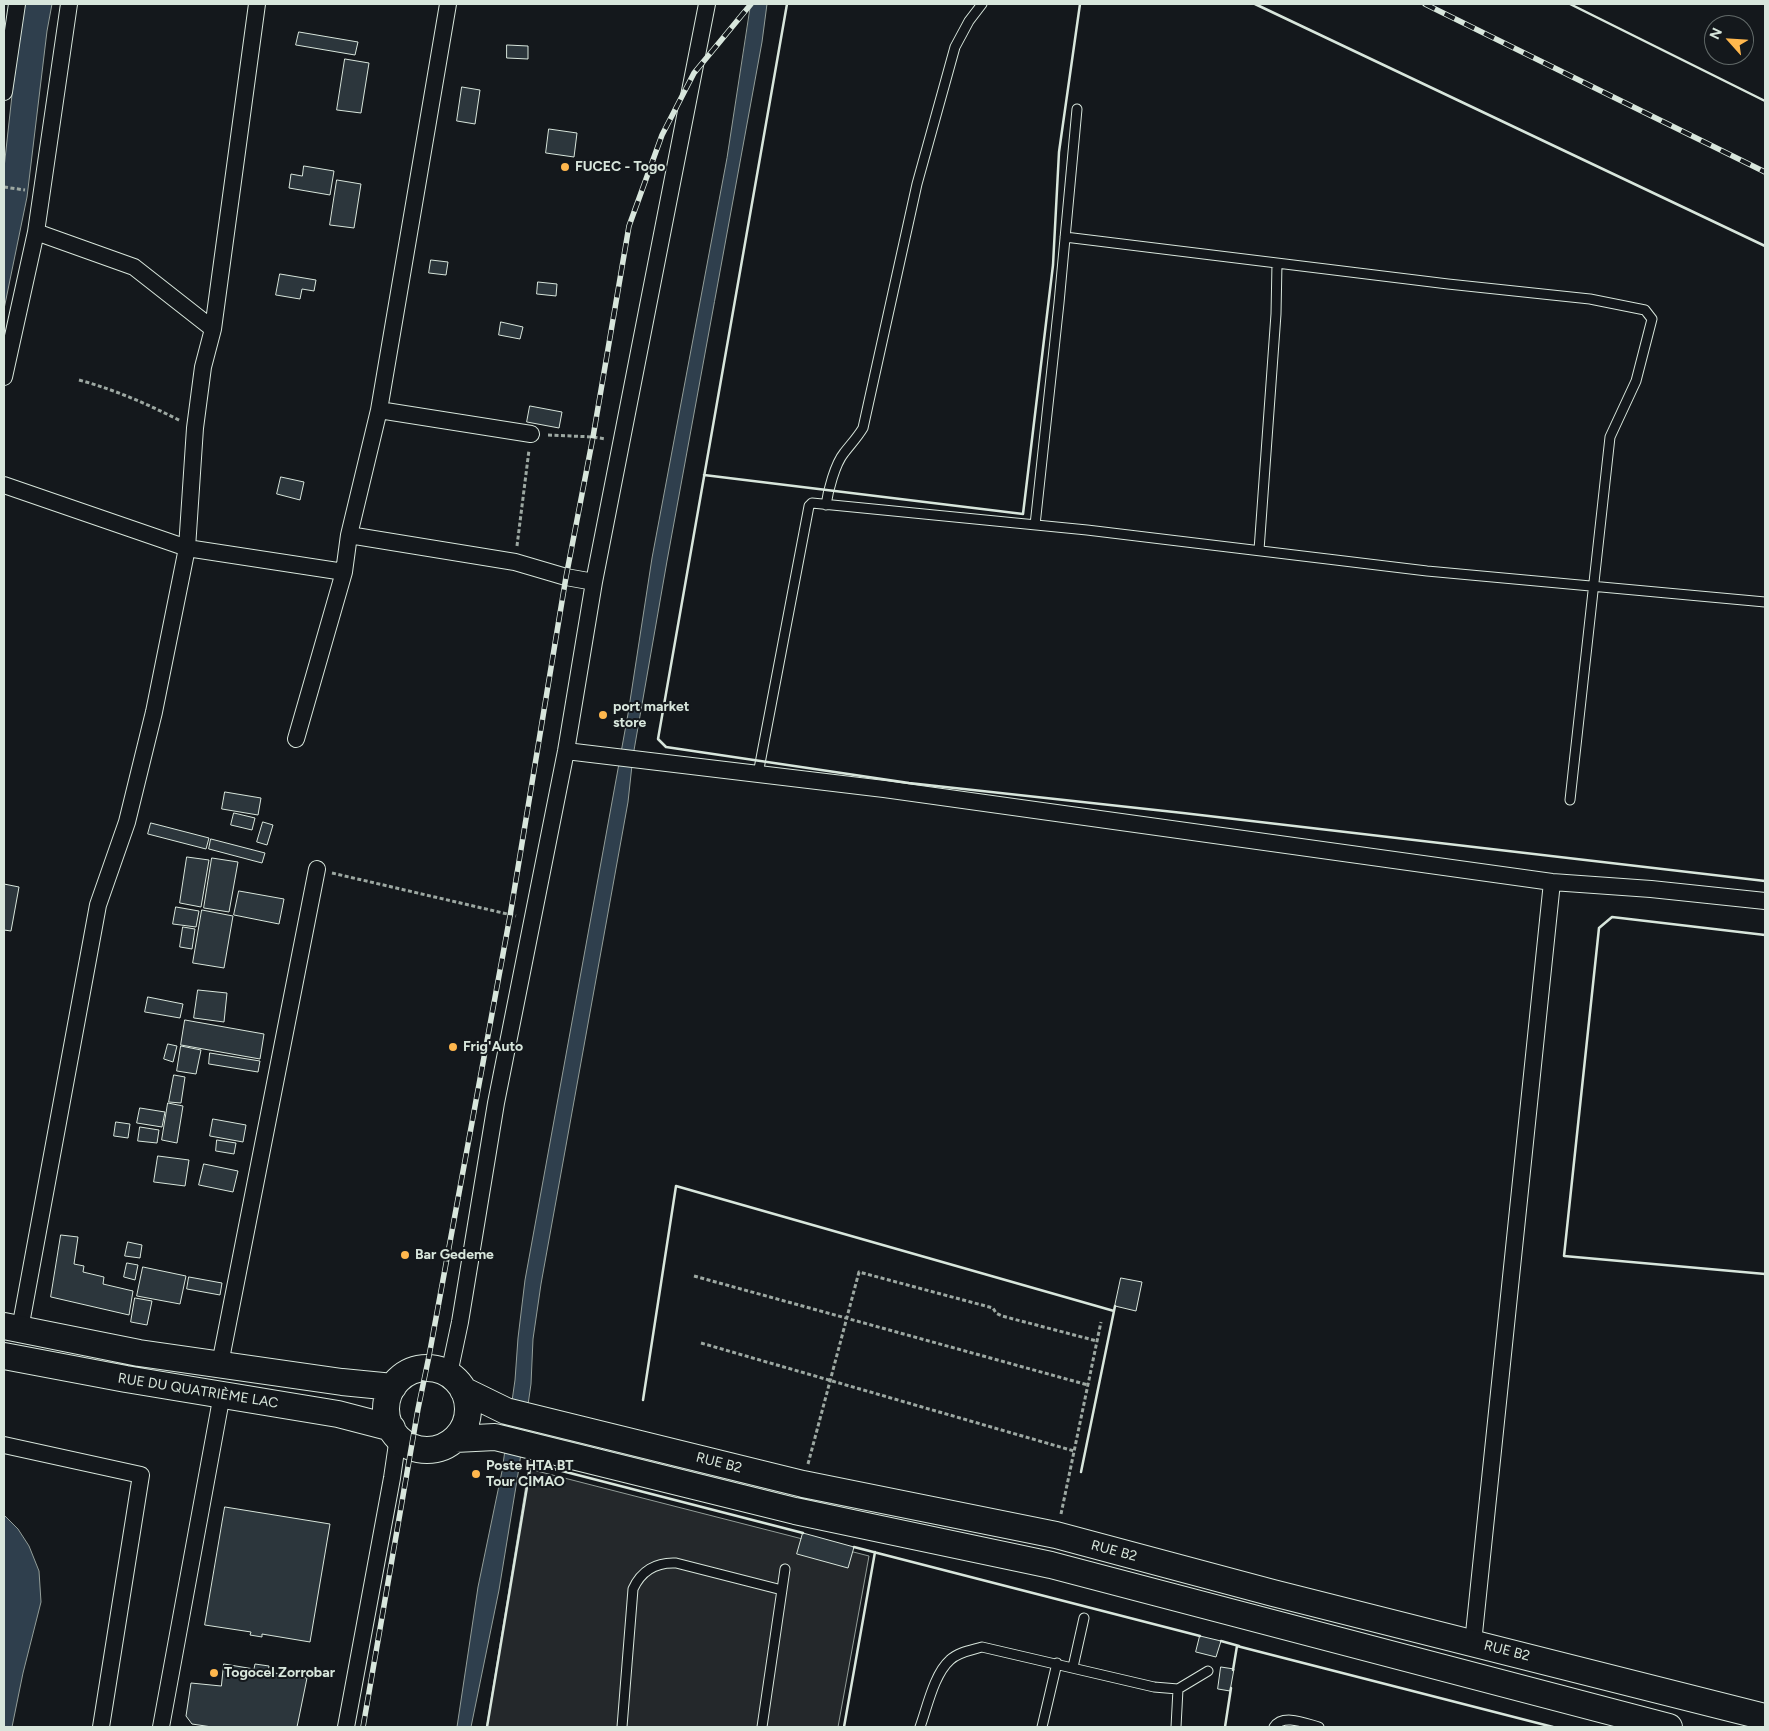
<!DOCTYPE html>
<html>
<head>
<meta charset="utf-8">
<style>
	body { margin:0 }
	#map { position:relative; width:1769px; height:1731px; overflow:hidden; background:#14181c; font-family:Figtree,sans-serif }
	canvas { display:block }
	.frame { position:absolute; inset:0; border:5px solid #d8e6dc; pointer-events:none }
	.north { position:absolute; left:1704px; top:15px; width:50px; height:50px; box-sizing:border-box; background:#14181c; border:1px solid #626a69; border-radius:50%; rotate:296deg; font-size:14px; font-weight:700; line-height:20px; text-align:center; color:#d8e6dc }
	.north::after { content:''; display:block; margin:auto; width:18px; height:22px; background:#ffb74d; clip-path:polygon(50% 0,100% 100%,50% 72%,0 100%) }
</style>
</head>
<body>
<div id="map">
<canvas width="1769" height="1731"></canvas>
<div class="frame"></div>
<div class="north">N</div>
</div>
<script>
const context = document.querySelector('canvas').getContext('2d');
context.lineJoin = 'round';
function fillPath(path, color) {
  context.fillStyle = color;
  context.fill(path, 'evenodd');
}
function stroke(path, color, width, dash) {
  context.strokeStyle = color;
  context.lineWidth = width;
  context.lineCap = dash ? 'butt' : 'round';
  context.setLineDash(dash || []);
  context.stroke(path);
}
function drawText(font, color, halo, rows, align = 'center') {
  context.font = font + ' Figtree,sans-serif';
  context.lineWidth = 4;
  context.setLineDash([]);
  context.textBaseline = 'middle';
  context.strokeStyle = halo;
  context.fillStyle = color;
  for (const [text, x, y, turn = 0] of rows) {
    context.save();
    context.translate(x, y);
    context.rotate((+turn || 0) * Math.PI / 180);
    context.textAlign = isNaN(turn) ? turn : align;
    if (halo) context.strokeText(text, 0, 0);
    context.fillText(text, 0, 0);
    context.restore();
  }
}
const parking = new Path2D(`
	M529,1469L869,1556L838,1727H487Z`);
fillPath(parking, '#24282b');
stroke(parking, '#939e99', 1);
const water = new Path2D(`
	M25,4H52L47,31L27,197L4,309V168L13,86Z
	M751,4H767L762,42L667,561L633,756L628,802L541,1284L533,1339L531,1384L518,1474L499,1590L471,1727H457L478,1587L502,1471L515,1380L518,1338L525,1280L628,714L652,558L727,158Z
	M4,1515L18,1529L29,1546L39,1571L41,1602L23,1673L12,1727H4Z`);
fillPath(water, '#2f3f4d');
stroke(water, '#939e99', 1);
const building = new Path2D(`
	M299,32L358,42L355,55L296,45Z
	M507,45L528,46V59L507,58Z
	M345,59L369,63L361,113L337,110Z
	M462,87L480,90L475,124L457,121Z
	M549,129L577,133L574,157L546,153Z
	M304,166L334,171L330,195L289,188L291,174L302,176Z
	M337,180L361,184L354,228L330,225Z
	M431,260L448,262L446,275L429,273Z
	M280,274L316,280L314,291L302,289L300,299L276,295Z
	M538,282L557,284L556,296L537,294Z
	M501,322L523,327L520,339L499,335Z
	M530,406L562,412L559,428L527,422Z
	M281,477L304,482L300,500L277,494Z
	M225,792L261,798L258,815L222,809Z
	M234,813L255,818L252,830L231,825Z
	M263,822L273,825L267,845L257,842Z
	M151,823L209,838L206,849L148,834Z
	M211,839L265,853L262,863L209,849Z
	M187,857L209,860L201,907L180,903Z
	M212,858L238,862L229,912L204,908Z
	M4,884L19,887L11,931L4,930Z
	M239,891L284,899L279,924L234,915Z
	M176,907L199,911L196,927L173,924Z
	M202,910L233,916L224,968L193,963Z
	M183,927L195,929L192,949L180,947Z
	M198,990L227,993L224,1022L194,1018Z
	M148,997L183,1004L180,1018L145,1012Z
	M185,1020L264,1034L260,1059L181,1045Z
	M168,1044L177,1046L173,1062L164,1059Z
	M181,1046L201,1050L196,1074L177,1071Z
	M210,1053L260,1061L258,1072L209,1064Z
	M174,1075L185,1077L181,1103L169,1102Z
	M168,1103L183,1106L177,1143L162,1140Z
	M140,1108L165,1112L162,1127L137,1123Z
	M213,1119L246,1125L243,1142L210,1136Z
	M116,1122L130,1124L128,1138L114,1136Z
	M140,1127L159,1130L157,1143L138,1141Z
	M217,1140L236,1143L234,1154L216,1151Z
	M158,1156L189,1160L185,1186L154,1182Z
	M204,1164L238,1171L233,1192L199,1185Z
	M61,1235L78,1237L74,1264L84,1266L83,1272L104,1277L103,1284L133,1291L129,1315L51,1297Z
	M128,1242L142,1245L140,1258L125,1256Z
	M127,1263L138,1265L135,1280L124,1277Z
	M143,1267L186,1276L180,1304L137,1296Z
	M189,1277L222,1283L220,1295L187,1289Z
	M1121,1278L1142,1282L1136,1311L1115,1306Z
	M135,1298L152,1301L147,1325L131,1322Z
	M225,1507L330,1524L310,1642L262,1634V1637L250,1635L251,1632L205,1625Z
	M803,1533L854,1547L848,1568L797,1554Z
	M1200,1636L1221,1641L1216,1657L1196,1652Z
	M224,1664L254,1669L255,1664L269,1666L268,1672L307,1678L297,1727H212L192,1724L186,1716L191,1683L221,1686Z
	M1221,1667L1234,1669L1230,1691L1218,1689Z`);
fillPath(building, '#2c363c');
stroke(building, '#d8e6dc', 1);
const lane = new Path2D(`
	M1065,237L1448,284L1590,299L1645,310L1652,319L1636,381L1610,437L1570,800
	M826,505C828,491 835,464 844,453C850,445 857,438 863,428L917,184L955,47L969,21L982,4
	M1035,525L1059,303L1077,109
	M1259,550L1276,314L1277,263
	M758,774L809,506L812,503L1087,530L1427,571L1765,602
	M1073,1667L1084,1618
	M622,1727L633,1589C641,1571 656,1562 676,1563L782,1590
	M762,1727L785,1569
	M920,1727C927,1708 934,1674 950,1660C958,1652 972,1650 982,1647L1154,1687L1178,1689L1208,1671
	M1042,1727L1057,1663
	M1176,1727L1178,1689
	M1274,1727C1283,1713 1307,1724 1319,1727`);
const street = new Path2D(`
	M4,92L17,4
	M36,232L134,267L213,329
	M4,377L36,232L69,4
	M379,410L531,434
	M4,485L187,548L344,572
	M349,535L515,562L566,577L594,582
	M296,739L344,572L349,535L379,410L448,4
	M566,751L884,789L1552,882L1651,889L1765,901
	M20,1329L98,905L127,822L154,712L187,548L195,428L203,367L213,329L257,4
	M220,1364L317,869
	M449,1374L460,1322L496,1103L566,751L594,582L707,4
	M4,1445L141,1475L101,1727
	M1473,1643L1552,882
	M161,1727L222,1394
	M346,1727L392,1478L398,1437`);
const primary = new Path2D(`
	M4,1326L139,1353L342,1382L393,1387
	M4,1356L126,1379L338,1414L392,1428
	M386 1409a41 41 0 1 1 82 0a41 41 0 1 1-82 0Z
	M463,1390L506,1411L803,1484L1056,1535L1273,1593L1765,1717
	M455,1439L495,1437L795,1511L1051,1565L1669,1727`);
stroke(lane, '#d8e6dc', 11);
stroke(street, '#d8e6dc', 18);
stroke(primary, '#d8e6dc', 28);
stroke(new Path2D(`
	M4,187L25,190
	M79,380C116,390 147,404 181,421
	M548,435L593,437L606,439
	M517,546L529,450
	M332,873L516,916
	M694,1276L1088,1385
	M701,1343L1074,1451
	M808,1464L859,1272L993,1308L996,1313L1002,1316L1097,1341
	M1061,1514L1101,1322`), '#9da8a2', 3, [4, 2.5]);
stroke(lane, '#14181c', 9);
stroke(street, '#14181c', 16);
stroke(primary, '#14181c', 26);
const rail = new Path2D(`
	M1425,4L1765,172
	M363,1727L418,1409L429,1356L510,916L566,577L593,437L629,226L662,135L694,73L751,4`);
stroke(rail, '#d8e6dc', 5.5);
stroke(rail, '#14181c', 4, [11]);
stroke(new Path2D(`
	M787,4L658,739L666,747L909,783L1183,813L1765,881
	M1255,4L1765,246
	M1570,4L1765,101
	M704,475L1023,514L1053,265L1059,152L1080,4
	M1765,935L1612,917L1599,928L1564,1256L1765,1274
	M643,1400L676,1186L1114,1311
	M1081,1472L1115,1306
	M854,1547L1200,1636
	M1221,1641L1239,1646
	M1233,1670L1237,1646L1553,1727
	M487,1727L531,1463L803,1533
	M844,1727L875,1552
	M1225,1727L1231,1688`), '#d8e6dc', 2.5);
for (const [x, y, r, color] of [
	[565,167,5,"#ffb74d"],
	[603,715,5,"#ffb74d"],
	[453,1047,5,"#ffb74d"],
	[405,1255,5,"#ffb74d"],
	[476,1474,5,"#ffb74d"],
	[214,1673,5,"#ffb74d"]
]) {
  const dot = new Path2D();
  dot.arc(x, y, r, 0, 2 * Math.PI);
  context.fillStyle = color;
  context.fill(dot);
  stroke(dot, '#14181c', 2);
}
drawText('bold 14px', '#d8e6dc', '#14181c', [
	["FUCEC - Togo",575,167],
	["port market",613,707],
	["store",613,723],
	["Frig'Auto",463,1047],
	["Bar Gedeme",415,1255],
	["Poste HTA BT",486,1466],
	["Tour CIMAO",486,1482],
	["Togocel Zorrobar",224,1673]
], 'left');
drawText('14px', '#d8e6dc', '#14181c', [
	["RUE DU QUATRIÈME LAC",198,1391,9],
	["RUE B2",719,1463,14],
	["RUE B2",1114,1551,15],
	["RUE B2",1507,1651,14]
]);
</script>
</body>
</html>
